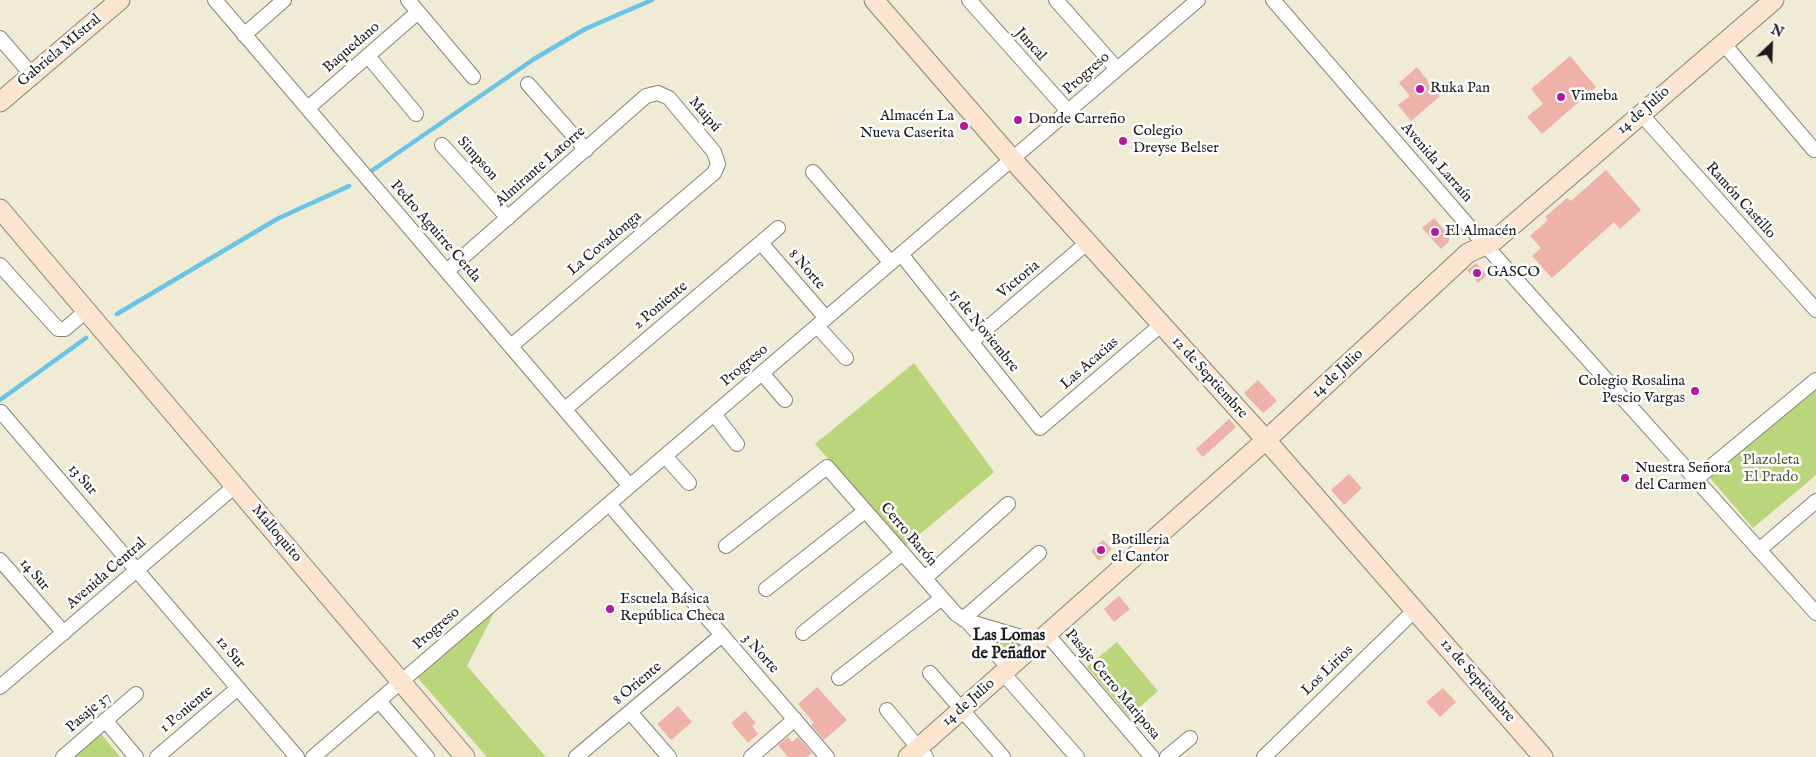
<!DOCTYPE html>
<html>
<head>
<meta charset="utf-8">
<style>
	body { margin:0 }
	#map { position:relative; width:1816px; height:757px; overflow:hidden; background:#efebd4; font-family:"IM FELL English",serif }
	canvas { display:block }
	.north { position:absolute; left:1746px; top:20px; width:50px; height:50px; -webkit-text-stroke:4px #fff; paint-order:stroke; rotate:24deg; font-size:14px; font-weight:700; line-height:20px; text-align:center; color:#1c1c1c }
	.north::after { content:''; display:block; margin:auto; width:18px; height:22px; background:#1c1c1c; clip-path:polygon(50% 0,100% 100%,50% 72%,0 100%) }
</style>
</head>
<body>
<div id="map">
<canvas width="1816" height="757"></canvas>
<div class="north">N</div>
</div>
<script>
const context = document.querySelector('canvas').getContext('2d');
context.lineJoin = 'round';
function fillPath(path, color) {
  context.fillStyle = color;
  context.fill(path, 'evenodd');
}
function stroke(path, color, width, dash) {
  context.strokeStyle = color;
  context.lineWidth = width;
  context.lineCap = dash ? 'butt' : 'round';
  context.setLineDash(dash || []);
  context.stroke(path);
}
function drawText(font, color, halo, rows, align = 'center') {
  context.font = font + ' "IM FELL English",serif';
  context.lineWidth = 5;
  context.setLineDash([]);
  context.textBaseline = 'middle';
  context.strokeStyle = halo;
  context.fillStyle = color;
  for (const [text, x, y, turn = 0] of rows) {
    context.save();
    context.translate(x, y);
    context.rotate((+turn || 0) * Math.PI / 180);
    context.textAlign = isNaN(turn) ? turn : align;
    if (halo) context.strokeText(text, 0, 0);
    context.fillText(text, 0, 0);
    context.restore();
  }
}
fillPath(new Path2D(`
	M914,363L994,472L906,546L815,444Z
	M1816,388V475L1753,528L1710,478Z
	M497,607L467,666L546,757H487L417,677Z
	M990,636L1026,644L1009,659Z
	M1117,642L1158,691L1129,716L1087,667Z
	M99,731L120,757H68Z`), '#bbd57b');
stroke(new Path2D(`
	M370,172L534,59L585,29L652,0
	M117,314L277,219L349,186
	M0,400L86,338`), '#6ac4e7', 4.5);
fillPath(new Path2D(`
	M1570,56L1596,87L1542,134L1527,117L1543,104L1531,89Z
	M1417,67L1440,96L1411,121L1398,105L1410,96L1399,83Z
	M1606,170L1641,210L1620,229L1614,222L1552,278L1532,256L1541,248L1530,236L1548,220L1545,217L1567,198L1571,201Z
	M1434,218L1449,236V242L1441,249L1422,228Z
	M1476,263L1487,275L1478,283L1467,270Z
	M1258,380L1277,401L1263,413L1244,393Z
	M1229,419L1236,427L1203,457L1196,449Z
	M1349,474L1362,488L1344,505L1331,490Z
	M1103,540L1112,549L1099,561L1091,551Z
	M1119,596L1130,609L1114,622L1104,609Z
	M817,687L847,720L824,740L811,725L814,723L813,722L798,704Z
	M1443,688L1456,702L1440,717L1426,702Z
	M678,706L692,722L671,740L657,724Z
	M745,711L756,723L752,726L758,734L748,743L731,723Z
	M788,737L792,742L798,737L812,753L807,757H788L778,745Z`), '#eeb2a9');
const street = new Path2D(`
	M215,0L630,486
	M408,0L473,77
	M969,0L1068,111
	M1056,0L1117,69
	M1273,0L1485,245L1816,613
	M244,35L284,0
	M0,38L32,75
	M1723,43L1814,150
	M368,56L416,114
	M528,84L586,150
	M308,108L418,12
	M1641,114L1816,310
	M442,145L508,218
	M813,172L891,263
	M761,243L826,318
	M901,254L1040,428L1162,324
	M0,265L58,329H65L86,311
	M447,271L646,96L658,93L669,98L714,152L718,164L714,173L511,346
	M817,326L846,358
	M971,342L1088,242
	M762,373L785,400
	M565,409L778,228
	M1,412L297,757
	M714,414L737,444
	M665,456L689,483
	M1696,479L1816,380
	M609,504L827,757
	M726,546L827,467L956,614L967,621L1009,668
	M1759,550L1816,501
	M0,560L64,633
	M925,578L1008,504
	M766,589L865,511
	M963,619L1039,553
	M967,621L1038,642
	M803,633L903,553
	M1047,634L1152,757
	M930,673L1003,757
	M1003,673L1077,757
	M839,678L942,598
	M0,687L235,486
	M379,701L427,757
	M887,710L926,757
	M630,712L669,757
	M105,720L136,757
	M63,757L136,694
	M157,757L238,688
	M313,757L1198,0
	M576,757L722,635
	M751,757L795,719
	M1167,757L1190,738
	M1264,757L1415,610`);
const secondary = new Path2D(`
	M874,0L1012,159L1266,440L1543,757
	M0,102L120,0
	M0,209L465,757
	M908,757L1266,440L1468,253L1494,241L1774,0`);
stroke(street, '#868478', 16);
stroke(secondary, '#868478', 21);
stroke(street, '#fff', 14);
stroke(secondary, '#fbe5cf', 19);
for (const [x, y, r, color] of [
	[1420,89,5,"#b5179e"],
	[1561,97,5,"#b5179e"],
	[1018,120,5,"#b5179e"],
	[964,126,5,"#b5179e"],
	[1123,141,5,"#b5179e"],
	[1435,232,5,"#b5179e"],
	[1477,273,5,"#b5179e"],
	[1695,391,5,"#b5179e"],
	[1625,478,5,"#b5179e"],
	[1101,550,5,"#b5179e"],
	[610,609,5,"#b5179e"]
]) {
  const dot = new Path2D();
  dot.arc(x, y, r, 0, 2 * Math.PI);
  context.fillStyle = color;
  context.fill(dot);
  stroke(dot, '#fff', 2);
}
drawText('15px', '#1c1c1c', '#fff', [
	["Juncal",1030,45,48],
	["Baquedano",352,48,-41],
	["Gabriela MIstral",60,51,-40],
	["Progreso",1087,74,-41],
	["14 de Julio",1644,111,-41],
	["Maipú",704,115,50],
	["Simpson",477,159,48],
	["Avenida Larraín",1436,163,49],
	["Almirante Latorre",541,167,-41],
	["Ramón Castillo",1740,201,48],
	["Pedro Aguirre Cerda",435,232,49],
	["La Covadonga",605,244,-40],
	["8 Norte",806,270,49],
	["Victoria",1019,280,-40],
	["2 Poniente",661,306,-40],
	["15 de Noviembre",983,331,51],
	["Las Acacias",1090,364,-41],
	["Progreso",745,366,-40],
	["14 de Julio",1338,374,-43],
	["12 de Septiembre",1209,378,48],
	["13 Sur",82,480,49],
	["Malloquito",276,534,50],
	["Cerro Barón",908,535,49],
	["Avenida Central",107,574,-41],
	["14 Sur",34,575,49],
	["Progreso",437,629,-41],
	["12 Sur",230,653,50],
	["3 Norte",760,654,49],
	["Los Lirios",1328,671,-44],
	["12 de Septiembre",1477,681,49],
	["8 Oriente",638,684,-40],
	["Pasaje Cerro Mariposa",1112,685,50],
	["14 de Julio",969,703,-41],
	["1 P0niente",187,710,-40],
	["Pasaje 37",89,713,-41]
]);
drawText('15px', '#1c1c1c', '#fff', [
	["Ruka Pan",1430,89],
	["Vimeba",1571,97],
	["Almacén La",954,117,"right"],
	["Nueva Caserita",954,134,"right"],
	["Donde Carreño",1028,120],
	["Colegio",1133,132],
	["Dreyse Belser",1133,149],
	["El Almacén",1445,232],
	["GASCO",1487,273],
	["Colegio Rosalina",1685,382,"right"],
	["Pescio Vargas",1685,399,"right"],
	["Nuestra Señora",1635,469],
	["del Carmen",1635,486],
	["Botilleria",1111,541],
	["el Cantor",1111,558],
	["Escuela Básica",620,600],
	["República Checa",620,617]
], 'left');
drawText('15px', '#545d3d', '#fff', [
	["Plazoleta",1771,461],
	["El Prado",1771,478]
]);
drawText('bold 16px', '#1c1c1c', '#fff', [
	["Las Lomas",1009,637],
	["de Peñaflor",1009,655]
]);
</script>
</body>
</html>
